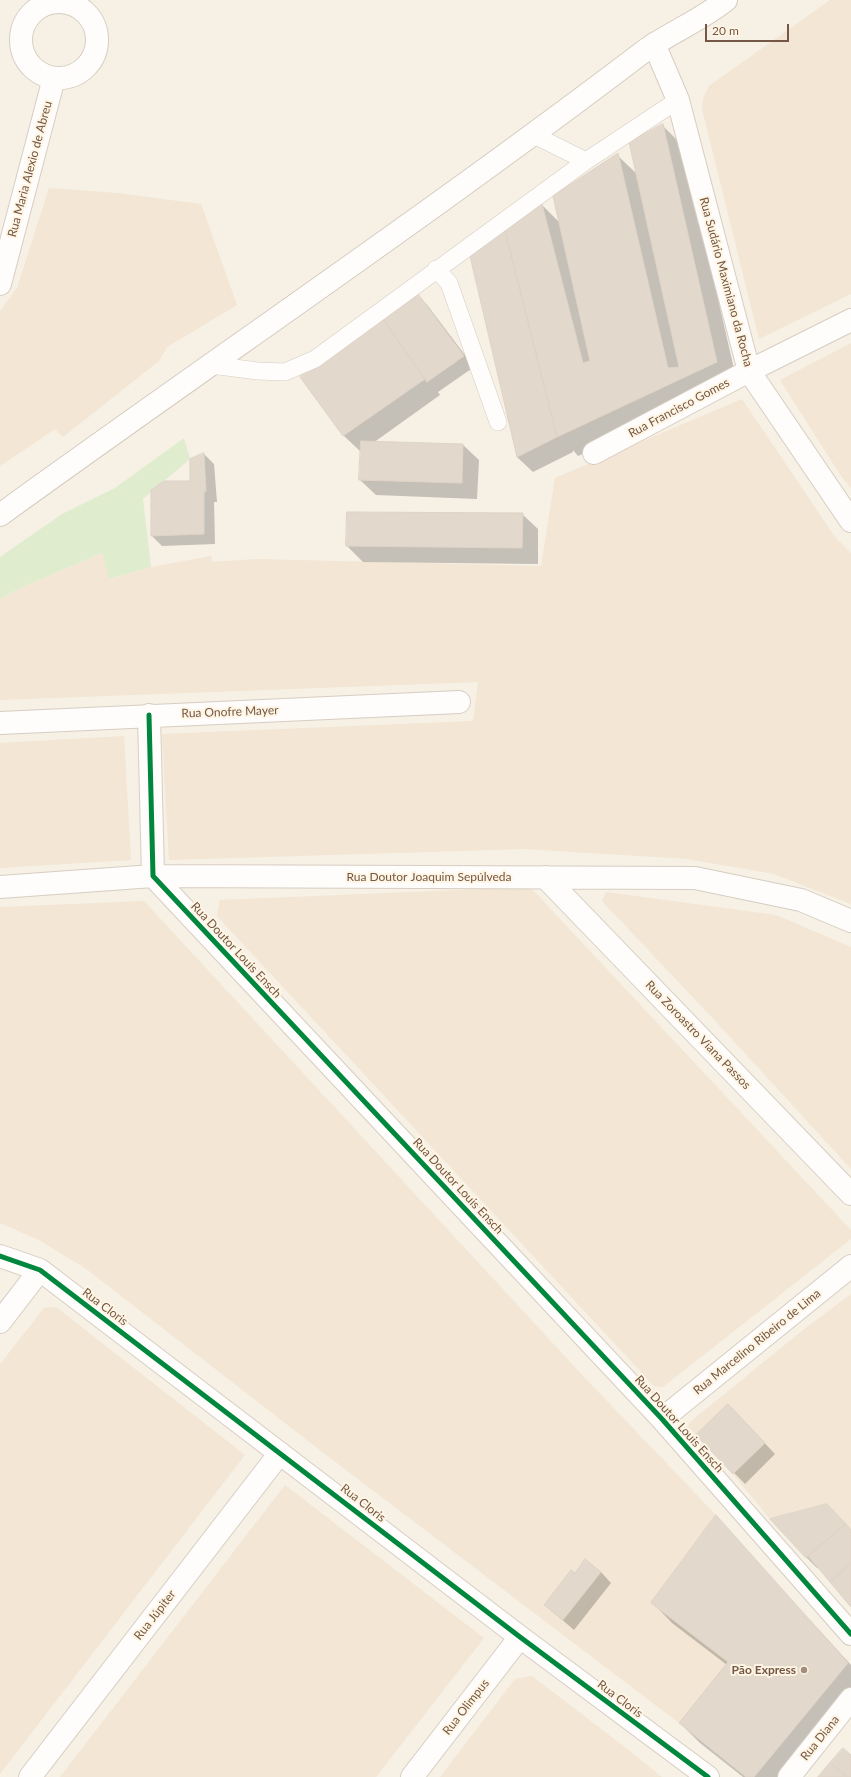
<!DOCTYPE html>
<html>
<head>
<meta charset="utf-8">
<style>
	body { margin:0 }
	#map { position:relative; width:851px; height:1777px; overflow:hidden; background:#f6f0e5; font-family:Lato,sans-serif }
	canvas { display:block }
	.scale { position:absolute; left:705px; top:24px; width:84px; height:18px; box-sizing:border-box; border:2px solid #745744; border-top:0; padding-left:5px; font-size:12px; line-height:14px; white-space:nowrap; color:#745744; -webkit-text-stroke:3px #fff5e4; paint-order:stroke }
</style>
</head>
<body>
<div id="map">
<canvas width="851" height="1777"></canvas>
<div class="scale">20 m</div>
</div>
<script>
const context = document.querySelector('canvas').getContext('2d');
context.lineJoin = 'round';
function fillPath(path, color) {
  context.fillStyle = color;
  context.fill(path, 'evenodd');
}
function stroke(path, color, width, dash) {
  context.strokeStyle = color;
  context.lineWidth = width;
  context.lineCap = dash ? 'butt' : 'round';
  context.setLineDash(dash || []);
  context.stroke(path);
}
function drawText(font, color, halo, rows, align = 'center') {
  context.font = font + ' Lato,sans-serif';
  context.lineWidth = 4;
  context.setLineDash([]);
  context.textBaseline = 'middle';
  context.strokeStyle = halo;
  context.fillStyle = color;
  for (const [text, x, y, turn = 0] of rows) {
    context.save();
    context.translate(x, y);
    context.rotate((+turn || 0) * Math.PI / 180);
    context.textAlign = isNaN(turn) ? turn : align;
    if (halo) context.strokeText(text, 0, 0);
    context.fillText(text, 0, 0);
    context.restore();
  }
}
fillPath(new Path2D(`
	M830,0H851V294L759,339L702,109L703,99L709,86Z
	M49,188L118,193L201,204L237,305L167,347L159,361L63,437L55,429L0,466V311L17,288Z
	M851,343V488L841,476L780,380Z
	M742,399L835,537L851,553V904L774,874L687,859L525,849L169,860L162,734L473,721L478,682L0,700V599L16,590L102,553L110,579L151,567L211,556L212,562L257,559L541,566L555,478Z
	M124,736L131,860L0,868V743Z
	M530,887L851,1230V1239L663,1387L654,1386L217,916L220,900Z
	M606,892L776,915L851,947V1169L719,1025L602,901Z
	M144,901L585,1378L716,1515L754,1777H746L679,1723L325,1454L85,1268L39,1240L0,1223V907Z
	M851,1294V1530L827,1504L770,1519L733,1474L688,1426L690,1422L803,1330Z
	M56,1307L245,1455L0,1774V1364L44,1308Z
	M285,1485L484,1638L376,1777H60Z
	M532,1676L622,1745L662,1777H440L515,1679Z`), '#f3e6d4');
fillPath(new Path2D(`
	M184,438L190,459L143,499L151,567L109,579L102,553L16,590L0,599V557L62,514L115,488Z`), '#dfedce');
fillPath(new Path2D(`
	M663,126L683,146L737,382L578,456L573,450V452L533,472L517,457L471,257L542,205L561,224L617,155L637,174Z
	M418,295L428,306L474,367L438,392L440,395L373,443L463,445L479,460L477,499L376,495L360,480L362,450L360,451L344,436L301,377Z
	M204,454L214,464L217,502H214L215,544L162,546L152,536L191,482Z
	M522,514L538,529V564L363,562L347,546Z
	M739,1416L775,1454L745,1484L697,1435Z
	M716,1517L851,1665V1703L790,1777H743L700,1743L680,1723L727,1665L672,1623L652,1602Z
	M772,1519L851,1531V1605L819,1567L817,1568L807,1558Z
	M601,1572L611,1583L574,1630L545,1605L575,1574Z`), '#0003');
const building = new Path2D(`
	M663,124L717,362L557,437L505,231L542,204L583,363L590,361L553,196L618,153L668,368L679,367L629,142Z
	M505,231L557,437L517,457L470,256Z
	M418,294L464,356L427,382L383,319Z
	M383,319L425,379L343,436L300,377Z
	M361,441L463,444L462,483L359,480Z
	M204,453L206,491L204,492V534L151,536V490L164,481H190V459Z
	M347,512L523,513L522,548L346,546Z
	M728,1404L765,1443L733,1474L696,1435Z
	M827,1504L846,1524L806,1558L770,1519Z
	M716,1515L848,1663L754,1777H746L679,1723L728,1662L651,1603Z
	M846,1524L851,1530V1564L830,1582L808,1556Z
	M585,1559L601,1572L563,1620L544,1605L571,1570L575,1573Z
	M851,1564V1607L830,1582Z
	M843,1748L851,1755V1777H847L830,1763Z
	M830,1763L847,1777H818Z`);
fillPath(building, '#e3d8cc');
stroke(building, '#dfd3c7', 1);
const lane = new Path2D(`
	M534,135L586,161
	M436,269L449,283L498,422
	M211,365L258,371L285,372L315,359L586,161L678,100`);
const street = new Path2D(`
	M21 40a38 38 0 1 1 76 0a38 38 0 1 1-76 0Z
	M654,44L678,100L749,371L851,521
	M0,284L54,78
	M594,453L749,371L851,320
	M149,715L153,876L662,1419L851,1634
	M0,723L459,702
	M545,877L851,1194
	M0,887L153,876L695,878L801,900L851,921
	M0,1256L40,1270L520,1637L708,1777
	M0,1322L40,1270
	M662,1419L851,1266
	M30,1777L280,1453
	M412,1777L520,1637
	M789,1777L851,1699`);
const secondary = new Path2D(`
	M0,515C214,360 433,212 643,52C669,33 700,21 726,0`);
stroke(lane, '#d7cdc3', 18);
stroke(street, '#d7cdc3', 24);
stroke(secondary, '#d6ccc1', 24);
stroke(lane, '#fefdfb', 17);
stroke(street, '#fefdfb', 22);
stroke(secondary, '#fefdfb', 22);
stroke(new Path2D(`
	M149,715L153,876L662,1419L851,1634
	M0,1256L40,1270L520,1637L708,1777`), '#00873e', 5);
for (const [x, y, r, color] of [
	[804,1670,4,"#a28d7c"]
]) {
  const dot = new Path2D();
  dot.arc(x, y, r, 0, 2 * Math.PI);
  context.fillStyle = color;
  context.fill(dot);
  stroke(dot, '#fff5e4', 1.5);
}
drawText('12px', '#745744', '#fff5e4', [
	["Rua Maria Alexio de Abreu",30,169,-75],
	["Rua Sudário Maximiano da Rocha",726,282,75],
	["Rua Francisco Gomes",679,408,-28],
	["Rua Onofre Mayer",230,712,-2],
	["Rua Doutor Joaquim Sepúlveda",429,877],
	["Rua Doutor Louis Ensch",236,950,47],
	["Rua Zoroastro Viana Passos",698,1035,46],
	["Rua Doutor Louis Ensch",458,1186,47],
	["Rua Cloris",105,1307,37],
	["Rua Marcelino Ribeiro de Lima",757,1342,-39],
	["Rua Doutor Louis Ensch",679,1424,48],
	["Rua Cloris",363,1503,38],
	["Rua Júpiter",155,1615,-52],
	["Rua Cloris",620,1699,37],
	["Rua Olimpus",466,1707,-52],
	["Rua Diana",820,1738,-51]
]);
drawText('bold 12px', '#745744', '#fff5e4', [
	["Pão Express",796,1670]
], 'right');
</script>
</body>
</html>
